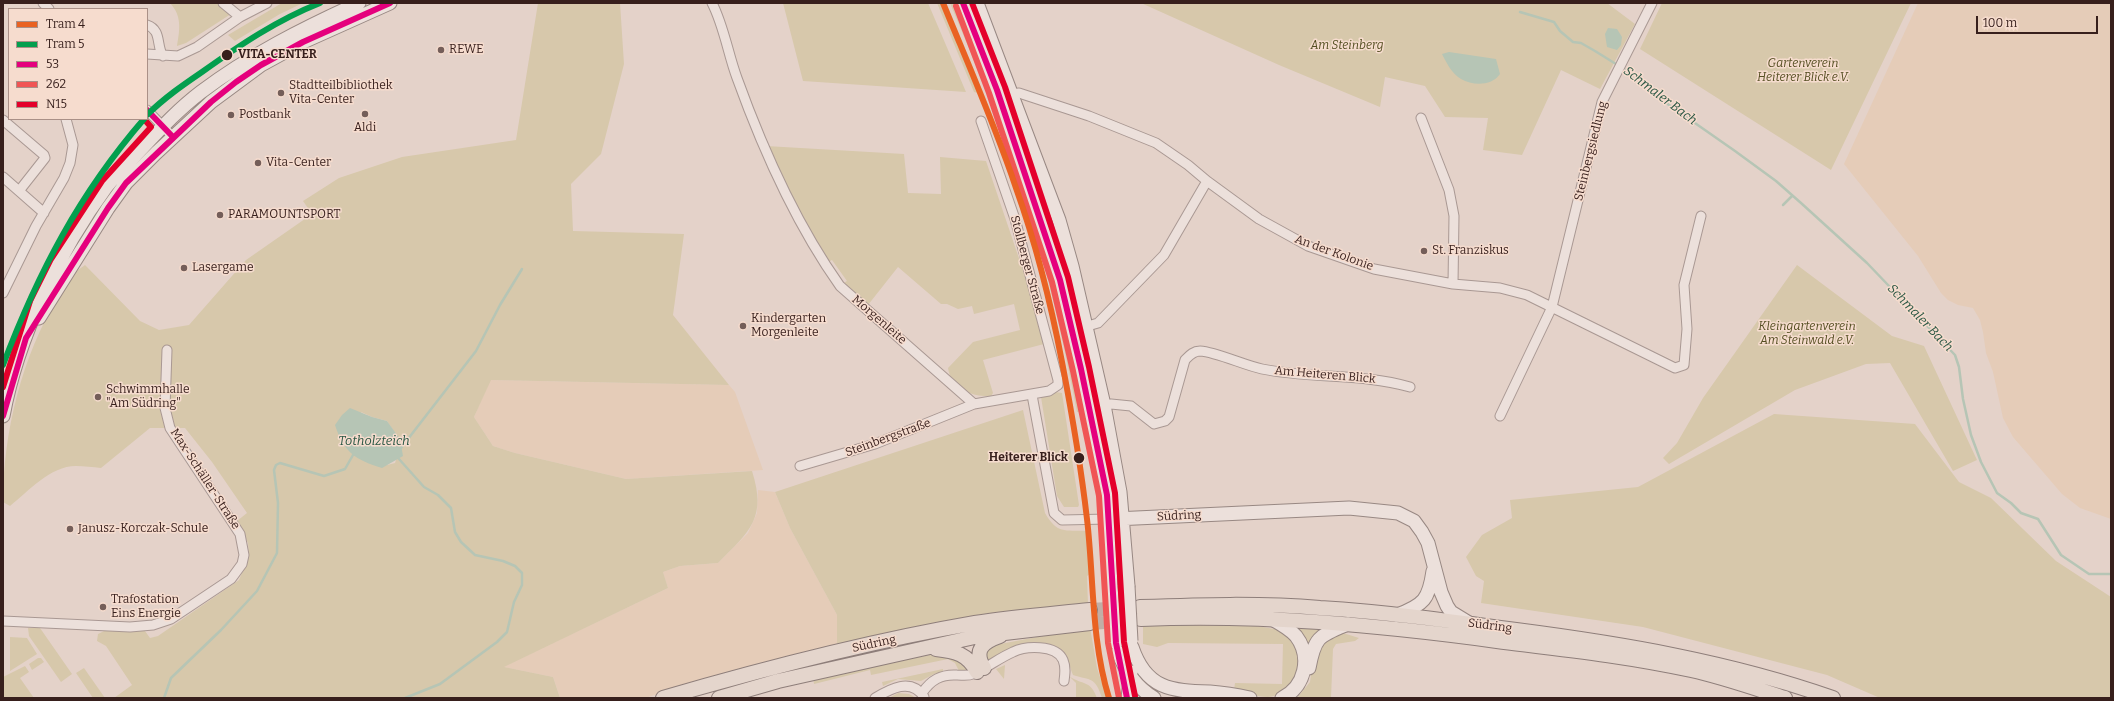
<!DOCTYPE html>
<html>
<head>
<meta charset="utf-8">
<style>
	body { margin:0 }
	#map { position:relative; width:2114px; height:701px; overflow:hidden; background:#e4d2c9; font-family:Bitter,serif }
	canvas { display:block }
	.frame { position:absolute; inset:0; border:4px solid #371f1c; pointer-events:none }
	.legend { position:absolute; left:8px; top:8px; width:140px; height:112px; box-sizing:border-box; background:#f6dcce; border:1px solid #aa9087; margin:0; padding:5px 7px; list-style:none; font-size:12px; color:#371f1c }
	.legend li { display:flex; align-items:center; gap:8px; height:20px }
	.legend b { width:20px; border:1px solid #aa9087 }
	.scale { position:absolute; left:1976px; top:16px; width:122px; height:18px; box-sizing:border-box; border:2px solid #371f1c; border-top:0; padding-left:5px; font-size:12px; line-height:14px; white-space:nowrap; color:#371f1c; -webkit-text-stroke:3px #f6dcce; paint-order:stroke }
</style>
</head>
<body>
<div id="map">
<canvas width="2114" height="701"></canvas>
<div class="frame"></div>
<ul class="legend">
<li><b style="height:5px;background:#e96222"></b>Tram 4</li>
<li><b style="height:5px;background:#039f4e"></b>Tram 5</li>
<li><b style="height:5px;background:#e5007d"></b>53</li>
<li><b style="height:5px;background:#f05555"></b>262</li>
<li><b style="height:5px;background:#e4002b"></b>N15</li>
</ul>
<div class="scale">100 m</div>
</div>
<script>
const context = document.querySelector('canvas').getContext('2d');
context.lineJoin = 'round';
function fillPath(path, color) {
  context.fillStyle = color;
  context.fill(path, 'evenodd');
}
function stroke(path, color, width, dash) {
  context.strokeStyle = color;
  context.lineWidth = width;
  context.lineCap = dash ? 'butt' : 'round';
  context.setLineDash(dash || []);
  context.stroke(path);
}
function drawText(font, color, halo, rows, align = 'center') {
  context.font = font + ' Bitter,serif';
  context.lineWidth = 3;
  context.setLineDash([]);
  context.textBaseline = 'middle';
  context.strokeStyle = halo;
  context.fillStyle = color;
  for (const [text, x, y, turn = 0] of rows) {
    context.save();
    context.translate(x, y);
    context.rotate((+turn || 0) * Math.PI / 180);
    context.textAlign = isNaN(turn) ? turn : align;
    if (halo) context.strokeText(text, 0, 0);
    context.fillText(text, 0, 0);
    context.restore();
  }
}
fillPath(new Path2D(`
	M1918,3H2111V519L2080,508L2062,494L2013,437L2003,418L1993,372L1986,353L1983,332L1980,320L1973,308L1958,305L1948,300L1941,293L1918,256L1844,164Z
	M490,380L729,385L735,392L763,470L626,479L515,453L493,446L474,417Z
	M758,490L775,492L790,528L837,615V645L702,680L645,698H560L553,677L503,667L668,588L663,572L680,566L718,563L748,533L757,513Z`), '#e5ccb8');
fillPath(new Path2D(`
	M170,3H219L231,14L186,43L177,46C180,29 182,16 170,3Z
	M282,3H303L280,14L235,41L228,35Z
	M538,3H620L624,64L601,154L571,184L573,231L684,234L673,315L729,385L491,380L474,417L493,446L515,453L626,479L752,471C767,518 750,531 718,563L680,566L663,572L668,588L504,667L553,677L560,698H114L132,685L106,646L97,641L98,634L108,629L145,631L150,638L158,636L239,580L249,556L248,543L237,521L247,513L212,462L185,428H150L101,468C93,467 84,466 76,466C50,466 29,491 10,506L3,502C3,433 22,356 58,297C62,291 66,283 71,277C74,272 80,269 85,265L140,321L159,330L189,325L246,260L312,214L303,201L339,178L402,157L516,140ZM361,412L372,417L387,421C399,439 403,442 395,463L387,465Z
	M783,3H928L966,92L803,81Z
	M937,3H941L978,93L974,92Z
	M950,3H958L992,89L987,92Z
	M1141,3H1607L1635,24L1600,89L1561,70L1522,155L1483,150L1488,118L1445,117L1425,86L1385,77L1380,107L1279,65Z
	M1662,3H1911L1831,170L1640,49Z
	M1005,90L1049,205L1068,268L1079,322L1072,297L1061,273L1002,92Z
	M990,99H994L1059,291L1085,411L1077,412C1057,306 1030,200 990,99Z
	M766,146L904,154L908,193L941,194L940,157L986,161L1028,285L1044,344L983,360L993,393L991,396C972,397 951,389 948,368L973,342L1020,330L1014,304L974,314L972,306L958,309L947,304H941L898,267L868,305L842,284L847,281L832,260L826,263Z
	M1797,265L1892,336L1924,346L1977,460L1953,471L1890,363L1866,364L1795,390L1669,464L1663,458L1677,443L1703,398Z
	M1056,392L1062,393L1079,505L1078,507H1064L1057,496L1041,397Z
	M1023,410L1045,513C1057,534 1064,530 1087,531L1090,574L1087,576L1088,605L837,645V615L790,528L775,492Z
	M1774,414L1915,424L1959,482L1991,498L2056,561L2111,597V698H1880L1827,675L1643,627L1481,603L1484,581L1476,576L1466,557L1482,535L1512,518L1510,500L1638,487Z
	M1143,624L1257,626L1286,631C1290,637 1295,643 1298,649C1307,670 1289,696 1268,697C1256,697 1245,693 1234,690L1235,683L1282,684L1283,644L1168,643L1157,647L1143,644Z
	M1285,625L1327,626L1308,650Z
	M1090,627L1097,668L1107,698H1102C1095,676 1091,681 1073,675C1070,668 1068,657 1061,651C1054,644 1022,644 1013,647C1003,651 995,658 985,662L979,648Z
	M28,628H40L72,674L61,682L29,636Z
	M1333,633H1343L1359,638L1355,641L1336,644L1333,649L1331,698H1297L1310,682L1314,654Z
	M10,637L27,638L37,654L10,671Z
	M940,653L957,654L969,671H959L955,663L948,659L871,675L870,670L814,684L813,678Z
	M38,658H41L44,662L32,670L29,664Z
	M1005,665L1004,679L996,669Z
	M25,666L29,672L20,678L34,698H3V677Z
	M84,668L105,698H93L76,673Z
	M943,669V672L934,674L921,681L898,679L883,686L882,682Z
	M1069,676C1083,686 1090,679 1097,698H1076V683Z
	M898,693L909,694L916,698H889Z`), '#d7c8ab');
fillPath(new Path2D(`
	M1608,28L1617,29L1622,37L1621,45L1617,50L1607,47L1605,34Z
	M1449,52L1496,59L1500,74C1492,86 1473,86 1461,79C1452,74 1446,62 1442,54Z
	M350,408L372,417L387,421L400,439L403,456L382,468C356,460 344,453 335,425L342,415Z`), '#b6c5b5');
stroke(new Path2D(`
	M1520,12L1554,22L1560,31L1573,42L1581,43L1595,51L1624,69L1639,84L1735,151L1776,181L1801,203L1867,263L1955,355L1959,367L1963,399L1971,435L1981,462L1997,493L2011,503L2021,513L2038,519L2061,555L2089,574H2111
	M1783,205L1792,196
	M401,448L476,351L500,305L522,269
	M399,459L424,487L438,495L451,508L455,532L461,542L475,555L503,561L515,566L522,573V585L514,602L507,632L497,642L440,684L405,698
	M164,698L171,678L221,630L257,591L277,553L278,503L274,470L276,465L280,463L324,476L345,469L353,455`), '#b6c5b5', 2.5);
stroke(new Path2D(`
	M1090,610L1140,607
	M1090,623L1141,619`), '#c1aea6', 14, [14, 7]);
const street = new Path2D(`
	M43,3L49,9
	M223,3L240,17
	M712,3C724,26 728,54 737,78C763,150 796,224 840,286L974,404L1049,391L1058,385V380L1015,219L981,121
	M147,25C162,30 156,46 163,56
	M147,54L178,56L197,47L240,17L267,3
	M1011,94L1019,93L1089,116L1156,143L1188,165L1207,181L1164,255L1098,323L1081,328
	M147,110L173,137
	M1421,118L1449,190L1454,216L1453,284
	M3,120L44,155L45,158L19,191
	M3,177L44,213
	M1207,181L1259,219L1308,246L1374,269L1453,284L1500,288L1527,295L1675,368L1684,365L1687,329L1684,285L1701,216
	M3,293L36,226L64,178L70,163L73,145L66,119
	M1032,395L1054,513L1062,520L1109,519
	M1104,405L1111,404L1131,406L1154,424L1165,421L1169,417L1185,360C1189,356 1193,351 1200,351C1216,352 1244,365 1262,369C1311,379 1362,373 1410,387
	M1500,416L1552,307L1602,102L1652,3
	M800,466L875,444L974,404
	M3,621L130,627L153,625L171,619L231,579L242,564L244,555L240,534L170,428L165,408L167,350
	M922,693C931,680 941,674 957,675C963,675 968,676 973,674C987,668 999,658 1013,652C1025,646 1056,644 1063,660C1066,667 1065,674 1064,681
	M875,698C890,689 911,677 924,697`);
const secondary = new Path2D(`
	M963,3L997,90L1060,280L1081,369L1107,495L1111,587
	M977,3L1059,220L1072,266L1104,405L1120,492L1128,586
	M39,318L108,208L126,183L156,153L211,102L261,65L303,42L390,3
	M3,416C18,336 59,251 107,186C118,172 132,159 144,146C162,127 180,108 201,92C250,55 304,28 359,3
	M1115,519L1349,508L1398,513L1414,521L1422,532L1428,543L1441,592L1447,606L1451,612L1469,623
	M1397,615C1424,605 1429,599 1433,571
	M1270,618C1279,623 1289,628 1296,636C1312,657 1305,687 1282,698
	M1132,647C1146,689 1171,691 1210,692C1223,693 1236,695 1250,698
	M1118,652C1126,672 1136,687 1154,698
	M1309,668C1315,636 1319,636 1348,624
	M1128,698L1131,672`);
const primary = new Path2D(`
	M1140,607C1200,605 1260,603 1320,608C1386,612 1451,621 1516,630C1624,644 1730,662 1833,698
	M1141,619C1261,614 1378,625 1497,641C1561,649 1627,656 1691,670C1723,677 1754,688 1785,698
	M936,649C955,651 968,654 977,672
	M984,668C973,650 983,642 1000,636
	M663,698C766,668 870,641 975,623C1013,617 1052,614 1090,610
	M719,698L778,681L979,636L1090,623`);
stroke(street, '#a99893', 11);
stroke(secondary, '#988883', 15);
stroke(primary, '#8e7e7a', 16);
stroke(street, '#ece0db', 9);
stroke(secondary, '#ece0db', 13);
stroke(primary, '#e4d5cc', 14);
const secondaryBridge = new Path2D(`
	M1128,586L1131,641
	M1111,587L1116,643`);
stroke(secondaryBridge, '#988883', 15, []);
stroke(secondaryBridge, '#ece0db', 13);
stroke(new Path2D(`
	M963,3L997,90L1060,280L1081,369L1107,495L1116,643L1127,698
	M147,110L173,137
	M3,416L26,338L108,208L126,183L211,102L236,82L261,65L303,42L390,3`), '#e5007d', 6);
stroke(new Path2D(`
	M956,6L989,93L1052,282L1073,371L1099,496L1108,643L1119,698`), '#f05555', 6);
stroke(new Path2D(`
	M972,3L1005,87L1068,277L1089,367L1115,493L1124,642L1135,696
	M3,387L30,301L51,259L102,181L151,127L144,119`), '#e4002b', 6);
stroke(new Path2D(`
	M943,3C968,64 995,125 1016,188C1036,244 1051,304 1062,362C1072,414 1081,467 1087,519C1094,579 1091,640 1109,698`), '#e96222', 6);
stroke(new Path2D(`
	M147,115C164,98 183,85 202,72C240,45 277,20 320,3
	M3,365C38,273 79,194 144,119`), '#039f4e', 6);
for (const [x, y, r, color] of [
	[441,50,4,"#745e59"],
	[227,55,6,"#371f1c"],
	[281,93,4,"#745e59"],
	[365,114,4,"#745e59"],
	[231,115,4,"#745e59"],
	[258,163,4,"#745e59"],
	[220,215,4,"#745e59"],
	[1424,251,4,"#745e59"],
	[184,268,4,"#745e59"],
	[743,326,4,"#745e59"],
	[98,397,4,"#745e59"],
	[1079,458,6,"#371f1c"],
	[70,529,4,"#745e59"],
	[103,607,4,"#745e59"]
]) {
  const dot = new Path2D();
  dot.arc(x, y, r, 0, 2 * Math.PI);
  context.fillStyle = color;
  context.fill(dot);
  stroke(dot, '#f6dcce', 1.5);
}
drawText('italic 12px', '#544e21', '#f6dcce', [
	["Am Steinberg",1347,46],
	["Gartenverein",1803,64],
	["Heiterer Blick e.V.",1803,78],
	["Kleingartenverein",1807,327],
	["Am Steinwald e.V.",1807,341]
]);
drawText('12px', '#371f1c', '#f6dcce', [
	["REWE",449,50],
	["Stadtteilbibliothek",289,86],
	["Vita-Center",289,100],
	["Postbank",239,115],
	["Aldi",365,128,"center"],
	["Vita-Center",266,163],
	["PARAMOUNTSPORT",228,215],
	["St. Franziskus",1432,251],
	["Lasergame",192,268],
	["Kindergarten",751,319],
	["Morgenleite",751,333],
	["Schwimmhalle",106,390],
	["\"Am Südring\"",106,404],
	["Janusz-Korczak-Schule",78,529],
	["Trafostation",111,600],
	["Eins Energie",111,614]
], 'left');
drawText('bold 12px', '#371f1c', '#f6dcce', [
	["VITA-CENTER",238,55],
	["Heiterer Blick",1068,458,"right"]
], 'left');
drawText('12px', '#371f1c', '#f6dcce', [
	["Steinbergsiedlung",1591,151,-76],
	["An der Kolonie",1334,253,20],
	["Stollberger Straße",1027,265,75],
	["Morgenleite",879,320,41],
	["Am Heiteren Blick",1325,375,5],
	["Steinbergstraße",888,438,-20],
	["Max-Schäller-Straße",205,479,57],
	["Südring",1179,516,-3],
	["Südring",1490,626,7],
	["Südring",874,644,-12]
]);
drawText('italic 13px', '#2a5744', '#f6dcce', [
	["Schmaler Bach",1660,96,37],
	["Schmaler Bach",1920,318,46],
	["Totholzteich",374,441]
]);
</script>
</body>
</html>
